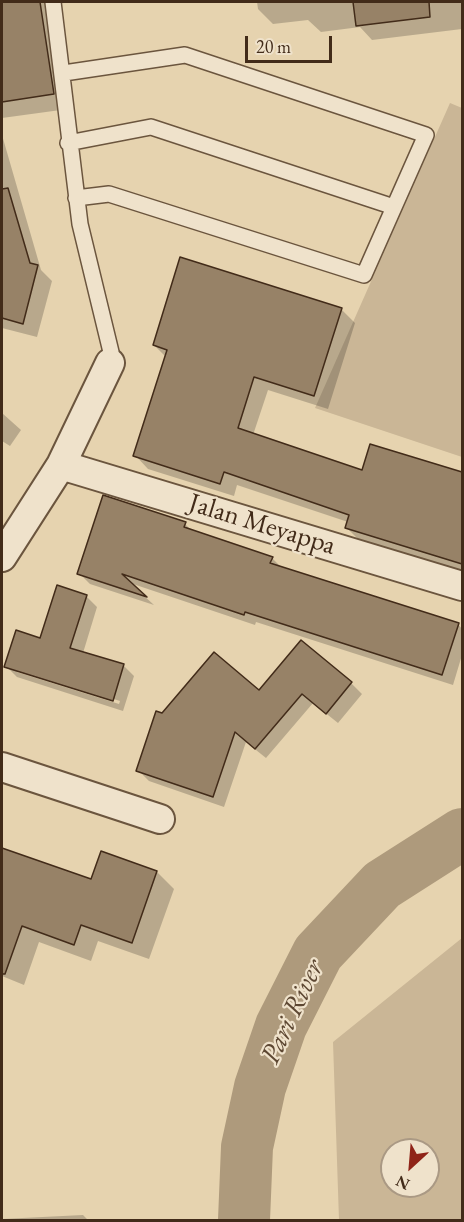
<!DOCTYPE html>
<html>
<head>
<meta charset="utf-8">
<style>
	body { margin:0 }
	#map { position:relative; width:464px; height:1222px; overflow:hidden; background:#e6d3af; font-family:"EB Garamond",serif }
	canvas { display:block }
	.frame { position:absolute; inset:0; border:3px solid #422b19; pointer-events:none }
	.north { position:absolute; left:380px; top:1138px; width:60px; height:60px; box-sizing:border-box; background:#efe2cb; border:2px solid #aa9984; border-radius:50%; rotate:206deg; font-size:16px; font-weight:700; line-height:24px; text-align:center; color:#422b19 }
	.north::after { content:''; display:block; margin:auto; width:21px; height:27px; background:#8f2418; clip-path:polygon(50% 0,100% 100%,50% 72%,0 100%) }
	.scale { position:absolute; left:245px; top:36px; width:87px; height:27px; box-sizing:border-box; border:3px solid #422b19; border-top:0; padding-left:8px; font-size:18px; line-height:21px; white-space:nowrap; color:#422b19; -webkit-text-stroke:4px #efe2cb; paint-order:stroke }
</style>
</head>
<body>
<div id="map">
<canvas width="464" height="1222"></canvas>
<div class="frame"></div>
<div class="north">N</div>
<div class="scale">20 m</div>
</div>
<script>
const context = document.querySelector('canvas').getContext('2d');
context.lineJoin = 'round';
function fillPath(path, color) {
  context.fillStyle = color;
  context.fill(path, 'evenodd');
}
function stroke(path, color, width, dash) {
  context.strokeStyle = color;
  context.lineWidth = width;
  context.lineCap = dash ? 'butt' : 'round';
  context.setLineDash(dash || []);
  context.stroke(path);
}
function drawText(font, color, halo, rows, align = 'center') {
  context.font = font + ' "EB Garamond",serif';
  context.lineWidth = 4.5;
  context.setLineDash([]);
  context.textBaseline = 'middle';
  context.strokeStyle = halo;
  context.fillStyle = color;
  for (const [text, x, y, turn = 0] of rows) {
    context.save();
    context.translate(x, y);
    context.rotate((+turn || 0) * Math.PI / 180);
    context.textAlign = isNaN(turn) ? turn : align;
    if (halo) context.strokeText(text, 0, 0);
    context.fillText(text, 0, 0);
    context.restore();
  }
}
fillPath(new Path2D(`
	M450,103L462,108V457L315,408Z
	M462,938V1220H339L333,1042ZM392,1150H428V1186H392Z`), '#cab696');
fillPath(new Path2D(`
	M2,2H77L52,4L68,109L2,118Z
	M257,2H462V29L372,40L360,27L321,32L308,20L273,24L258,9Z
	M2,135L41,270L52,281L37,337L2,328Z
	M341,309L355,323L328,409L268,390L253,435L363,472L450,470L462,483V576L360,541L346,527L348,522L237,485L234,496L148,469L135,455L166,357L154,345Z
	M2,413L21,430L10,446L2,441Z
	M185,524L193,532L272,558L282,568L458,624L462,629V655L453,685L256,622L255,625L130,583L154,605L90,584L79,573Z
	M86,596L97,607L83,653L123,665L134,676L123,711L17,677L6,666L41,640ZM17,669L120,701L119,704L17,672Z
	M351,683L362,694L338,723L313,703L266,758L246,742L224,807L149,781L138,770L162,715L259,692Z
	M2,850L92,881L102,853L157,872L174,889L149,959L98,941L91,961L39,942L24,985L2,976Z
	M83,1215L88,1220H2V1219Z`), '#0003');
stroke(new Path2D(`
	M244,1220L247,1147L260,1087L281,1026L318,953L382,885L462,834`), '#ae9a7c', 52);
const building = new Path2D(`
	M2,2H40L54,94L2,102Z
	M353,2H429L430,17L356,26Z
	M8,188L30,263L38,265L23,324L2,318V189Z
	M180,257L342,308L314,396L254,377L238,428L362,470L370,444L462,472V564L345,528L349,515L224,472L220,484L133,456L167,350L153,345Z
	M103,495L186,522L184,527L273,557L270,563L459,623L442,675L245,612L244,615L122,574L147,597L77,574Z
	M57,585L87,595L70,648L124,664L113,701L4,667L16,630L40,638Z
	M301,640L352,682L326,714L302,694L255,749L235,732L213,797L136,771L156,711L162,713L214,652L259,690Z
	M2,848L91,879L101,851L157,871L132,943L81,925L74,945L22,926L5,974H2Z`);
fillPath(building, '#978267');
stroke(building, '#422b19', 1.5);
const service = new Path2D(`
	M53,2L80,224L111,352L110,363
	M64,73L185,55L426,135L364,275L109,194L76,198
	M68,143L151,127L394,207`);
const minor = new Path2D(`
	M61,465L462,586
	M2,557L61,465L110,363
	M2,767L160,819`);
stroke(service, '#6b553e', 18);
stroke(minor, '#6b553e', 32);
stroke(service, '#efe2cb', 15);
stroke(minor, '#efe2cb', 28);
drawText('27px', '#422b19', '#efe2cb', [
	["Jalan Meyappa",262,525,17]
]);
drawText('italic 28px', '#5d4732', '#efe2cb', [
	["Pari River",293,1012,-65]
]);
</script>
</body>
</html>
